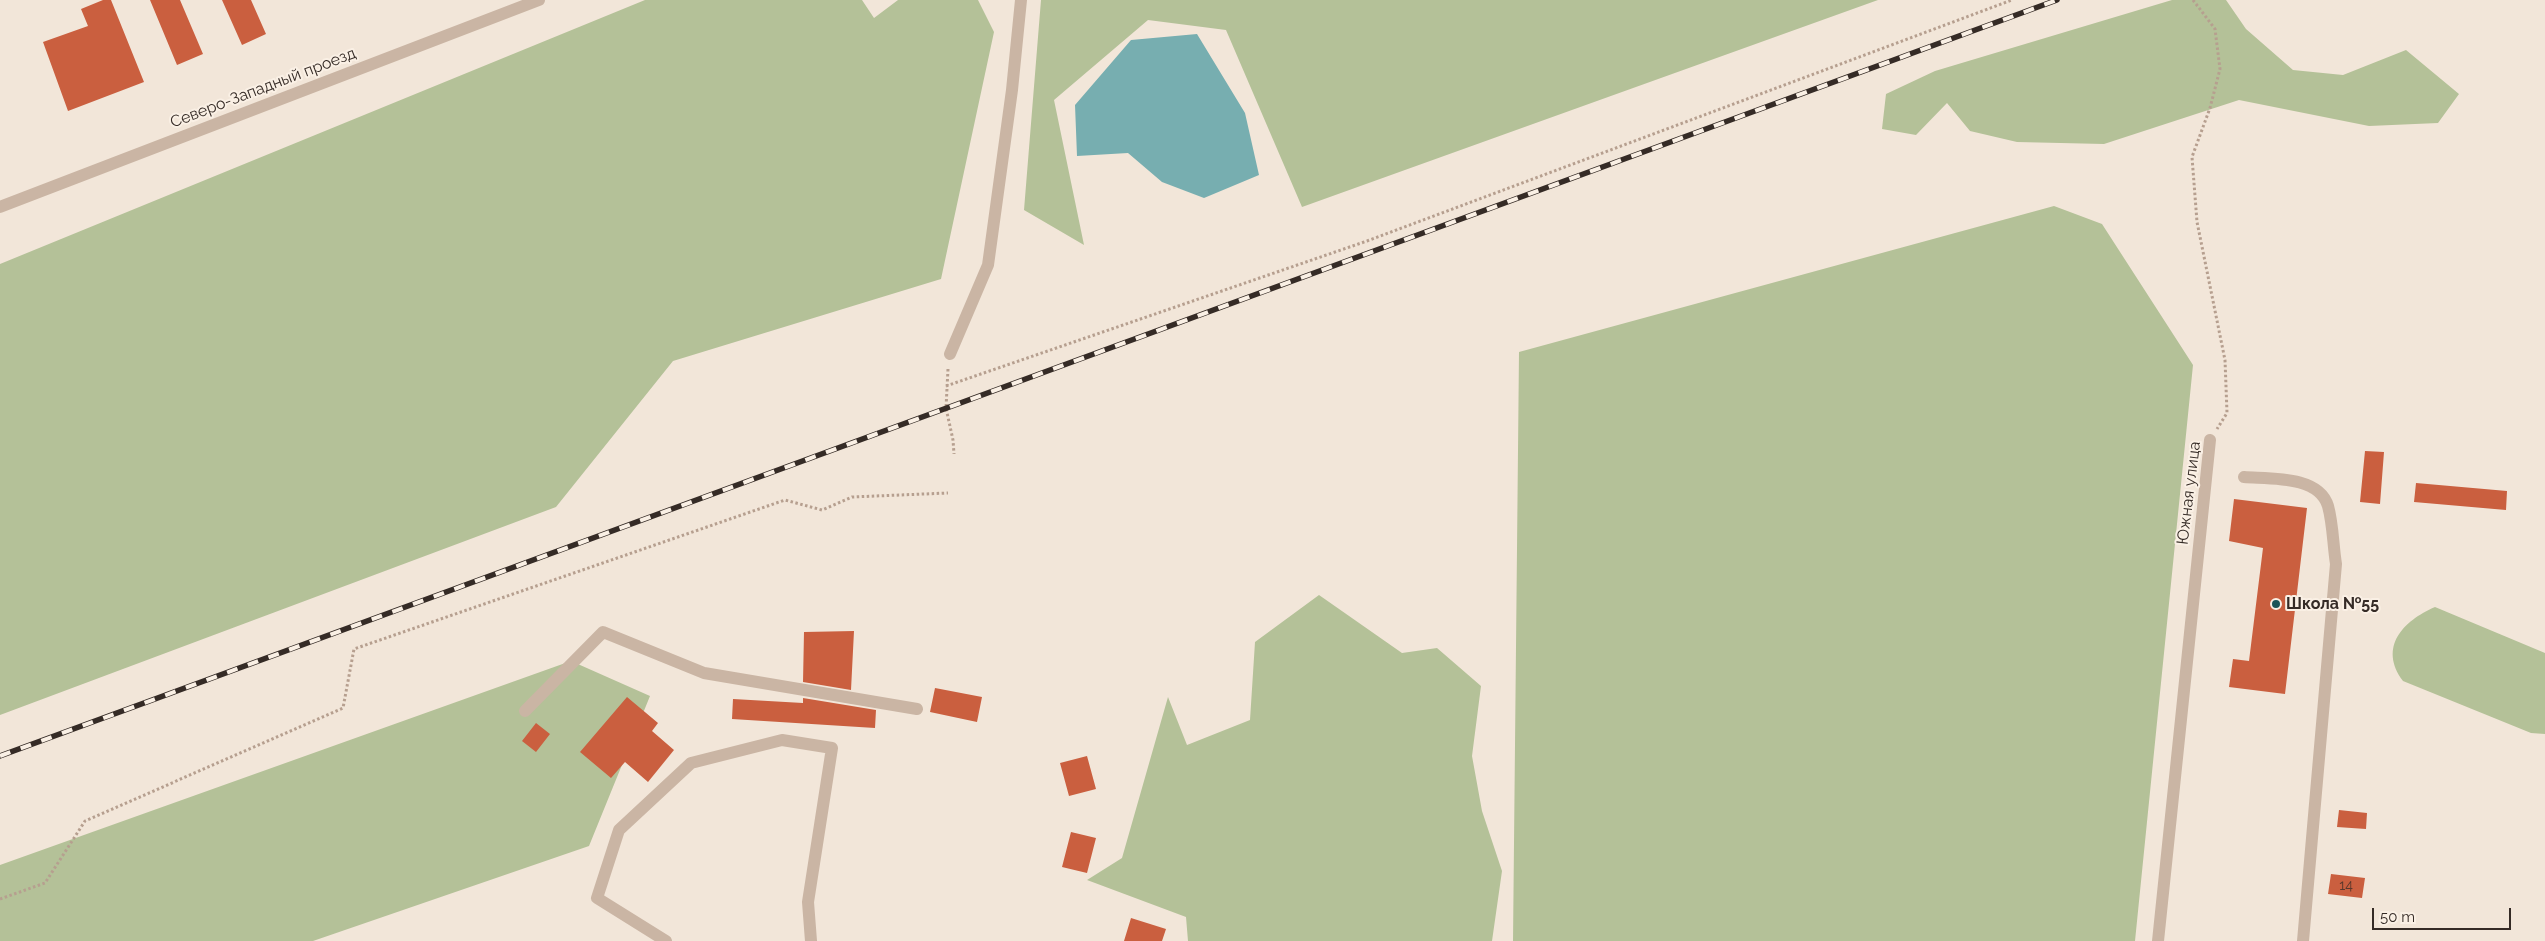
<!DOCTYPE html>
<html>
<head>
<meta charset="utf-8">
<style>
	body { margin:0 }
	#map { position:relative; width:2545px; height:941px; overflow:hidden; background:#f2e6d9; font-family:Raleway,sans-serif }
	canvas { display:block }
	.scale { position:absolute; left:2372px; top:908px; width:139px; height:22px; box-sizing:border-box; border:2px solid #352b26; border-top:0; padding-left:6px; font-size:15px; line-height:18px; white-space:nowrap; color:#352b26; -webkit-text-stroke:4px #faf0e5; paint-order:stroke }
</style>
</head>
<body>
<div id="map">
<canvas width="2545" height="941"></canvas>
<div class="scale">50 m</div>
</div>
<script>
const context = document.querySelector('canvas').getContext('2d');
context.lineJoin = 'round';
function fillPath(path, color) {
  context.fillStyle = color;
  context.fill(path, 'evenodd');
}
function stroke(path, color, width, dash) {
  context.strokeStyle = color;
  context.lineWidth = width;
  context.lineCap = dash ? 'butt' : 'round';
  context.setLineDash(dash || []);
  context.stroke(path);
}
function drawText(font, color, halo, rows, align = 'center') {
  context.font = font + ' Raleway,sans-serif';
  context.lineWidth = 4;
  context.setLineDash([]);
  context.textBaseline = 'middle';
  context.strokeStyle = halo;
  context.fillStyle = color;
  for (const [text, x, y, turn = 0] of rows) {
    context.save();
    context.translate(x, y);
    context.rotate((+turn || 0) * Math.PI / 180);
    context.textAlign = isNaN(turn) ? turn : align;
    if (halo) context.strokeText(text, 0, 0);
    context.fillText(text, 0, 0);
    context.restore();
  }
}
fillPath(new Path2D(`
	M645,0H862L874,18L898,0H978L994,32L941,279L673,361L556,507L0,715V264Z
	M1041,0H1878L1302,207L1226,30L1148,20L1054,100L1084,245L1024,210Z
	M2172,0H2226L2246,29L2293,70L2343,75L2406,50L2459,94L2438,123L2369,126L2239,100L2104,144L2017,142L1970,131L1947,103L1916,135L1882,129L1886,94L1935,71Z
	M2054,206L2102,224L2193,365L2135,941H1513L1519,352Z
	M1319,595L1402,653L1437,648L1481,686L1472,756L1482,811L1502,871L1492,941H1188L1186,917L1087,880L1122,858L1168,697L1187,745L1250,720L1255,642Z
	M2435,607L2545,653V734L2531,733L2403,681C2378,647 2403,621 2435,607Z
	M571,661L650,696L589,846L313,941H0V865Z`), '#b4c198');
fillPath(new Path2D(`
	M1197,34L1245,113L1259,175L1204,198L1162,182L1128,153L1077,156L1075,105L1131,40Z`), '#77aeb0');
fillPath(new Path2D(`
	M103,0H111L144,82L68,111L43,42L88,26L81,9Z
	M150,0H180L203,54L177,65Z
	M222,0H251L266,34L242,45Z
	M2365,451L2384,452L2380,504L2360,502Z
	M2416,483L2507,491L2506,510L2414,502Z
	M2234,499L2307,508L2285,694L2229,687L2233,659L2249,661L2263,548L2229,541Z
	M854,631L851,690L803,682L804,632Z
	M935,688L982,697L977,722L930,712Z
	M627,697L658,723L652,731L674,750L648,782L625,762L611,778L580,752Z
	M803,698L876,710L875,728L732,719L733,699L803,703Z
	M536,723L550,734L536,752L522,741Z
	M1087,756L1096,789L1069,796L1060,763Z
	M2339,810L2367,813L2366,829L2337,827Z
	M1071,832L1096,838L1087,873L1062,867Z
	M2331,874L2365,878L2362,898L2328,894Z
	M1131,918L1166,929L1162,941H1124Z`), '#ca5f3f');
stroke(new Path2D(`
	M2193,0L2215,29L2220,69L2210,108L2192,157L2197,222L2225,360L2227,413L2217,429
	M948,369L946,408L953,440L954,454
	M946,386L1367,241L2012,0
	M0,899L45,883L85,821L343,708L354,649L785,500L822,510L852,497L948,493`), '#b69f8f', 3, [2.5, 2.5]);
stroke(new Path2D(`
	M0,207L539,0
	M950,354L988,265L1012,90L1021,0
	M2244,477C2269,479 2319,475 2328,506C2333,524 2333,545 2336,564L2303,941
	M525,711L603,632L704,673L917,709
	M666,941L597,898L619,830L691,763L782,740L832,748L808,902L811,941
	M2158,941L2210,440`), '#cab5a4', 12);
const rail = new Path2D(`
	M0,756L2057,0`);
stroke(rail, '#352b26', 5.5);
stroke(rail, '#faf0e5', 4, [11]);
for (const [x, y, r, color] of [
	[2276,604,5,"#1b5558"]
]) {
  const dot = new Path2D();
  dot.arc(x, y, r, 0, 2 * Math.PI);
  context.fillStyle = color;
  context.fill(dot);
  stroke(dot, '#faf0e5', 2);
}
drawText('14px', '#5a382c', null, [
	["14",2346,886]
]);
drawText('16px', '#352b26', '#faf0e5', [
	["Северо-Западный проезд",263,88,-21],
	["Южная улица",2189,493,-83]
]);
drawText('bold 16px', '#352b26', '#faf0e5', [
	["Школа №55",2286,604]
], 'left');
</script>
</body>
</html>
